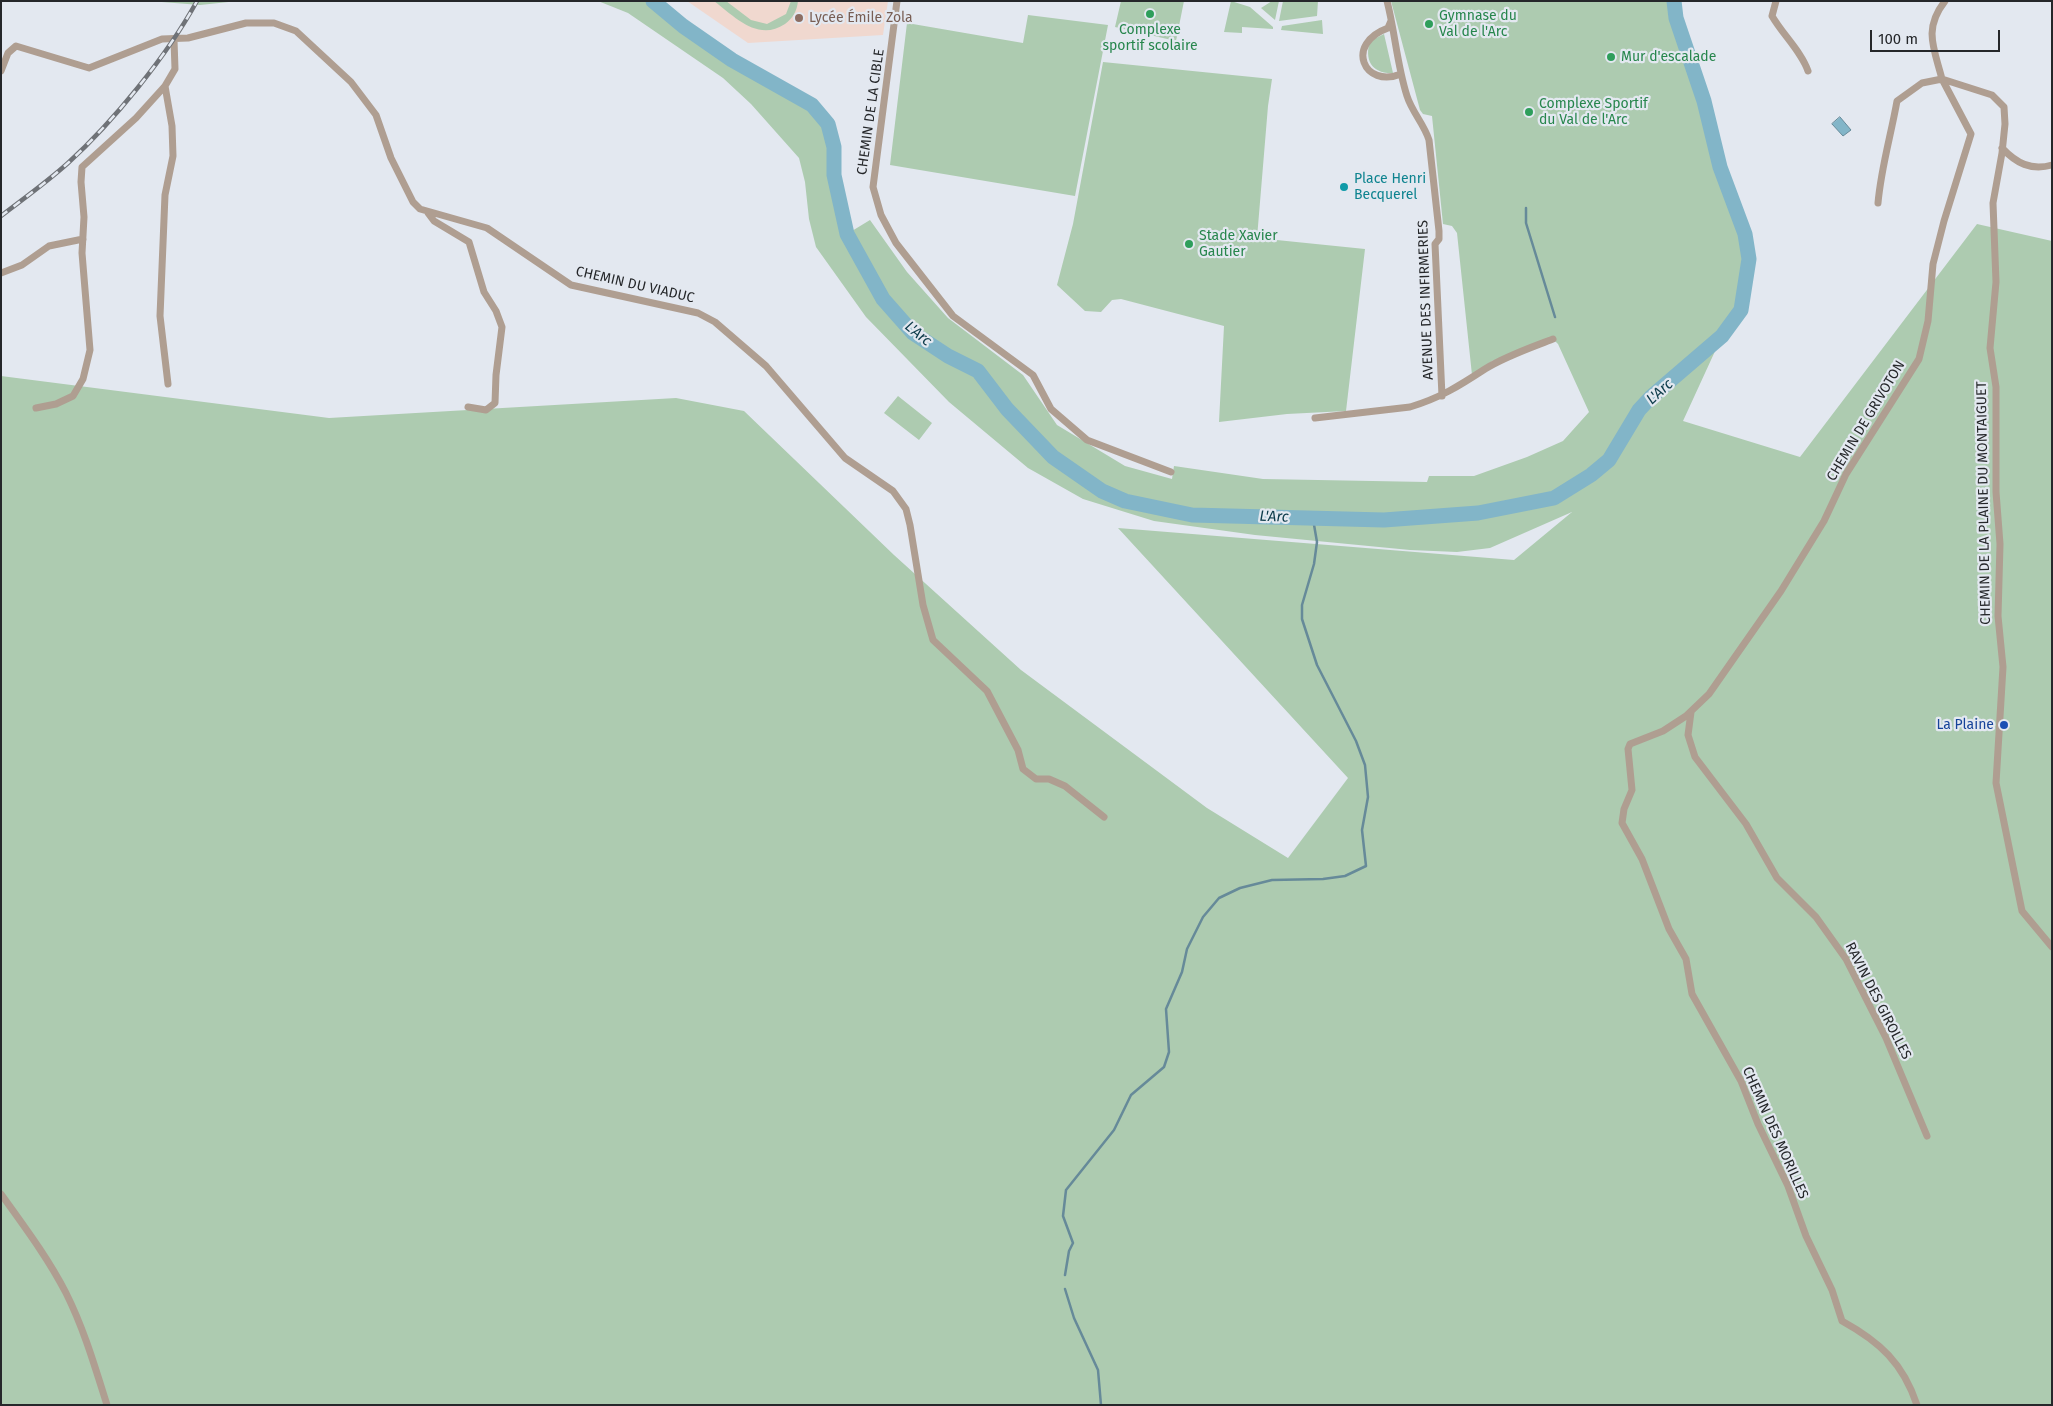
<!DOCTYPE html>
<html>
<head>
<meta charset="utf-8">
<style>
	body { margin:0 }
	#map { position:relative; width:2053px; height:1406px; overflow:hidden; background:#e3e8f0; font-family:"Fira Sans",sans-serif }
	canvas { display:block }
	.frame { position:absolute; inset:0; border:2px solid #25272a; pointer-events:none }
	.scale { position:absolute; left:1870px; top:30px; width:130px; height:22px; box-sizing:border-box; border:2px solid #25272a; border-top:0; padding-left:6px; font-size:15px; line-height:18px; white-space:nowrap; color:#25272a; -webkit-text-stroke:4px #e3e8f0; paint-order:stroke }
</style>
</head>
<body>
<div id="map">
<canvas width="2053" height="1406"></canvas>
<div class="frame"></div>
<div class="scale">100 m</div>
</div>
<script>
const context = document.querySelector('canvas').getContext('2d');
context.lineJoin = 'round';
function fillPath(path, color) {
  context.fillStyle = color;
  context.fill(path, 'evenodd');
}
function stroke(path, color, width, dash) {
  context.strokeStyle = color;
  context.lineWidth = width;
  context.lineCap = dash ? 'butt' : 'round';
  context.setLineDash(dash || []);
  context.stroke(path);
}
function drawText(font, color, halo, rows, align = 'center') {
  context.font = font + ' "Fira Sans",sans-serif';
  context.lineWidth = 4.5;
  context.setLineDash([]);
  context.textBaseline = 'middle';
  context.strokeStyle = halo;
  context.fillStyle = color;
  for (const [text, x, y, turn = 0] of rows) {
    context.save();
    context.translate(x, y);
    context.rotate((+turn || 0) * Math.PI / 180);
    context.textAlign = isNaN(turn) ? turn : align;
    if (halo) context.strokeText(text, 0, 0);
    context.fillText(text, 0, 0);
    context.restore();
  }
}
fillPath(new Path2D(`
	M687,1H888L883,35L748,43Z`), '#f0d8cf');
fillPath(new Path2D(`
	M149,1H238L200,5Z
	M598,1H653L683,26L739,64L812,105L828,124L834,147V175L847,234L870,220L907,272L948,318L1023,375L1057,425L1125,466L1172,479L1174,466L1263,479L1427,482L1429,476H1474L1527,457L1563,441L1589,412L1558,344L1552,338L1492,361L1472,375L1457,233L1452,226L1443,224L1432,116L1423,114L1420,110L1391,1H1674L1676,18L1704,101L1720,167L1743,224L1749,259L1741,310L1722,336L1683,421L1800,457L1977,224L2052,241V1405H1V376L329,418L676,398L744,411L894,555L1021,670L1207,808L1288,858L1348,778L1118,528L1514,560L1572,512L1490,548L1457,552L1410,550L1255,535L1154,521L1083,499L1028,468L949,402L866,317L816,247L809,219L805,182L799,158L751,104L723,78L628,13Z
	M714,1H726L751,20L767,24L786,14L791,1H798C797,11 793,18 785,24C758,42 735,17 714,1Z
	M1121,1H1184L1176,41L1115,27Z
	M1231,1L1250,7L1273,27V29L1242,27V33L1224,32Z
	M1272,1H1279L1275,20L1261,8Z
	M1283,1H1318L1317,16L1279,21Z
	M1028,15L1108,25L1075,196L890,165L907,23L1023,43Z
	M1322,20L1323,34L1281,30L1282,26Z
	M1384,34L1393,73C1372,74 1364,60 1370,41Z
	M1103,62L1272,79L1268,106L1257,238L1365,249L1346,411L1287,414L1219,422L1224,326L1121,299L1112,300L1101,312L1085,311L1057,285L1073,224Z
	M898,396L932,423L919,440L884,413Z`), '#adcbb0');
const water = new Path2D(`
	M1840,117L1851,130L1843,136L1832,124Z`);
fillPath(water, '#82b5c8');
stroke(water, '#668a99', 1);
stroke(new Path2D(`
	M1526,208V223L1555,317
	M1065,1275L1069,1251L1073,1243L1063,1216L1066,1190L1114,1130L1131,1095L1164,1067L1169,1052L1166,1009L1182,972L1187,949L1203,917L1219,898L1240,888L1272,880L1323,879L1345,876L1366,866L1362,830L1368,797L1365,765L1356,741L1317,665L1302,619V605L1314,564L1317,542L1313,519
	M1065,1289L1074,1318L1098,1370L1101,1405`), '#668a99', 2.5);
stroke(new Path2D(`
	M653,1L683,26L732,60L812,105L828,124L834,147V175L847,234L883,299L913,333L948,356L978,371L1007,409L1053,457L1102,491L1125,501L1192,515L1384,520L1478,513L1554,498L1591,475L1609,460L1639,410L1651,397L1722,336L1741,310L1749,259L1745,234L1720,167L1704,101L1676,18L1674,1`), '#82b5c8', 15);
stroke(new Path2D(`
	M897,1L873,187L881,215L896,243L953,316L1033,375L1051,409L1087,440L1171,472
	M1387,1C1395,32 1397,65 1407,96C1412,112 1424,124 1429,140L1439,231V239L1435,244L1442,396
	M1776,1L1772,16C1783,35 1801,51 1808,71
	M1945,1C1923,29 1934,48 1942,79L1992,95L2004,107L2005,124L2002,153L1993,203L1996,282L1990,348L1996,387V492L2000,544L1998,616L2003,667L1996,783L2022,911L2052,947
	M1391,21L1388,28C1344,44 1364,89 1401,74
	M1,71L8,53L16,46L89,68L162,39L188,38L246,23H274L296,31L351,82L376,115L391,158L413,202L420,209L487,228L571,285L698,313L715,322L766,366L845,458L893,491L906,509L910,525L923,605L933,640L987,691L1018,750L1023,769L1036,779H1049L1065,786L1104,817
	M2002,148C2016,163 2031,171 2052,165
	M1878,203C1881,168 1891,135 1897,101L1922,83L1942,79L1971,134L1944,221L1933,264L1928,321L1919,359L1846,474L1824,521L1781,591L1709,694L1686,716L1663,731L1630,744L1628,749L1632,790L1624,809L1622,823L1642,859L1669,929L1686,959L1692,994L1741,1081L1758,1124L1788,1186L1806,1236L1832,1290L1842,1321C1880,1342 1903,1363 1917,1405
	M428,213L434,221L469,242L484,292L496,311L502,327L496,375L495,403L486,410L468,407
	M1,273L22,265L49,246L83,239
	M168,384L160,316L165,195L173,156L172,126L165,86L175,69L174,40
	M36,408L56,404L73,396L83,379L90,350L82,253L84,217L81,182L82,167L136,118L165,86
	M1315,418L1410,407C1440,398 1459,386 1485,369C1506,356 1530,348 1553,339
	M1691,712L1688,735L1695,757L1746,824L1777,878L1816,917L1846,959L1886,1038L1927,1136
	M1,1194C24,1226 48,1258 66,1293C84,1329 95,1367 107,1405`), '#af9e91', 7);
const rail = new Path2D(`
	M1,216C23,199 47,182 68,163C113,122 167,56 197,1`);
stroke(rail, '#6f7277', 4.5);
stroke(rail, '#e3e8f0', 2.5, [8]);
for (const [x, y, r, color] of [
	[1150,14,5,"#2e9e5b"],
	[799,18,5,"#8d6e63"],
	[1429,24,5,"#2e9e5b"],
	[1611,57,5,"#2e9e5b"],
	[1529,112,5,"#2e9e5b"],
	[1344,187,5,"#0f9aa8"],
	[1189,244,5,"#2e9e5b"],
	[2004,725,5,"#1a4fb4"]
]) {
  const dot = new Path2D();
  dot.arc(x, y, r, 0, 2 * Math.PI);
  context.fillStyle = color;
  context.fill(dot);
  stroke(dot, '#e3e8f0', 2);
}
drawText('14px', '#27864d', '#e3e8f0', [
	["Gymnase du",1439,16],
	["Val de l'Arc",1439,32],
	["Complexe",1150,30,"center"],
	["sportif scolaire",1150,46,"center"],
	["Mur d'escalade",1621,57],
	["Complexe Sportif",1539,104],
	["du Val de l'Arc",1539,120],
	["Stade Xavier",1199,236],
	["Gautier",1199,252]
], 'left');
drawText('14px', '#785e54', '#e3e8f0', [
	["Lycée Émile Zola",809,18]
], 'left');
drawText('14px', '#25272a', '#e3e8f0', [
	["CHEMIN DE LA CIBLE",871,112,-82],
	["CHEMIN DU VIADUC",635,285,13],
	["AVENUE DES INFIRMERIES",1426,300,-92],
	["CHEMIN DE GRIVOTON",1866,421,-59],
	["CHEMIN DE LA PLAINE DU MONTAIGUET",1984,503,-91],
	["RAVIN DES GIROLLES",1878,1001,63],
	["CHEMIN DES MORILLES",1775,1133,66]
]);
drawText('14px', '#0d838f', '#e3e8f0', [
	["Place Henri",1354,179],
	["Becquerel",1354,195]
], 'left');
drawText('14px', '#164399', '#e3e8f0', [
	["La Plaine",1994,725]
], 'right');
drawText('italic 15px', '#0d3b4a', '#e3e8f0', [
	["L'Arc",918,334,39],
	["L'Arc",1660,392,-42],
	["L'Arc",1274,517,2]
]);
</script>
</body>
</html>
